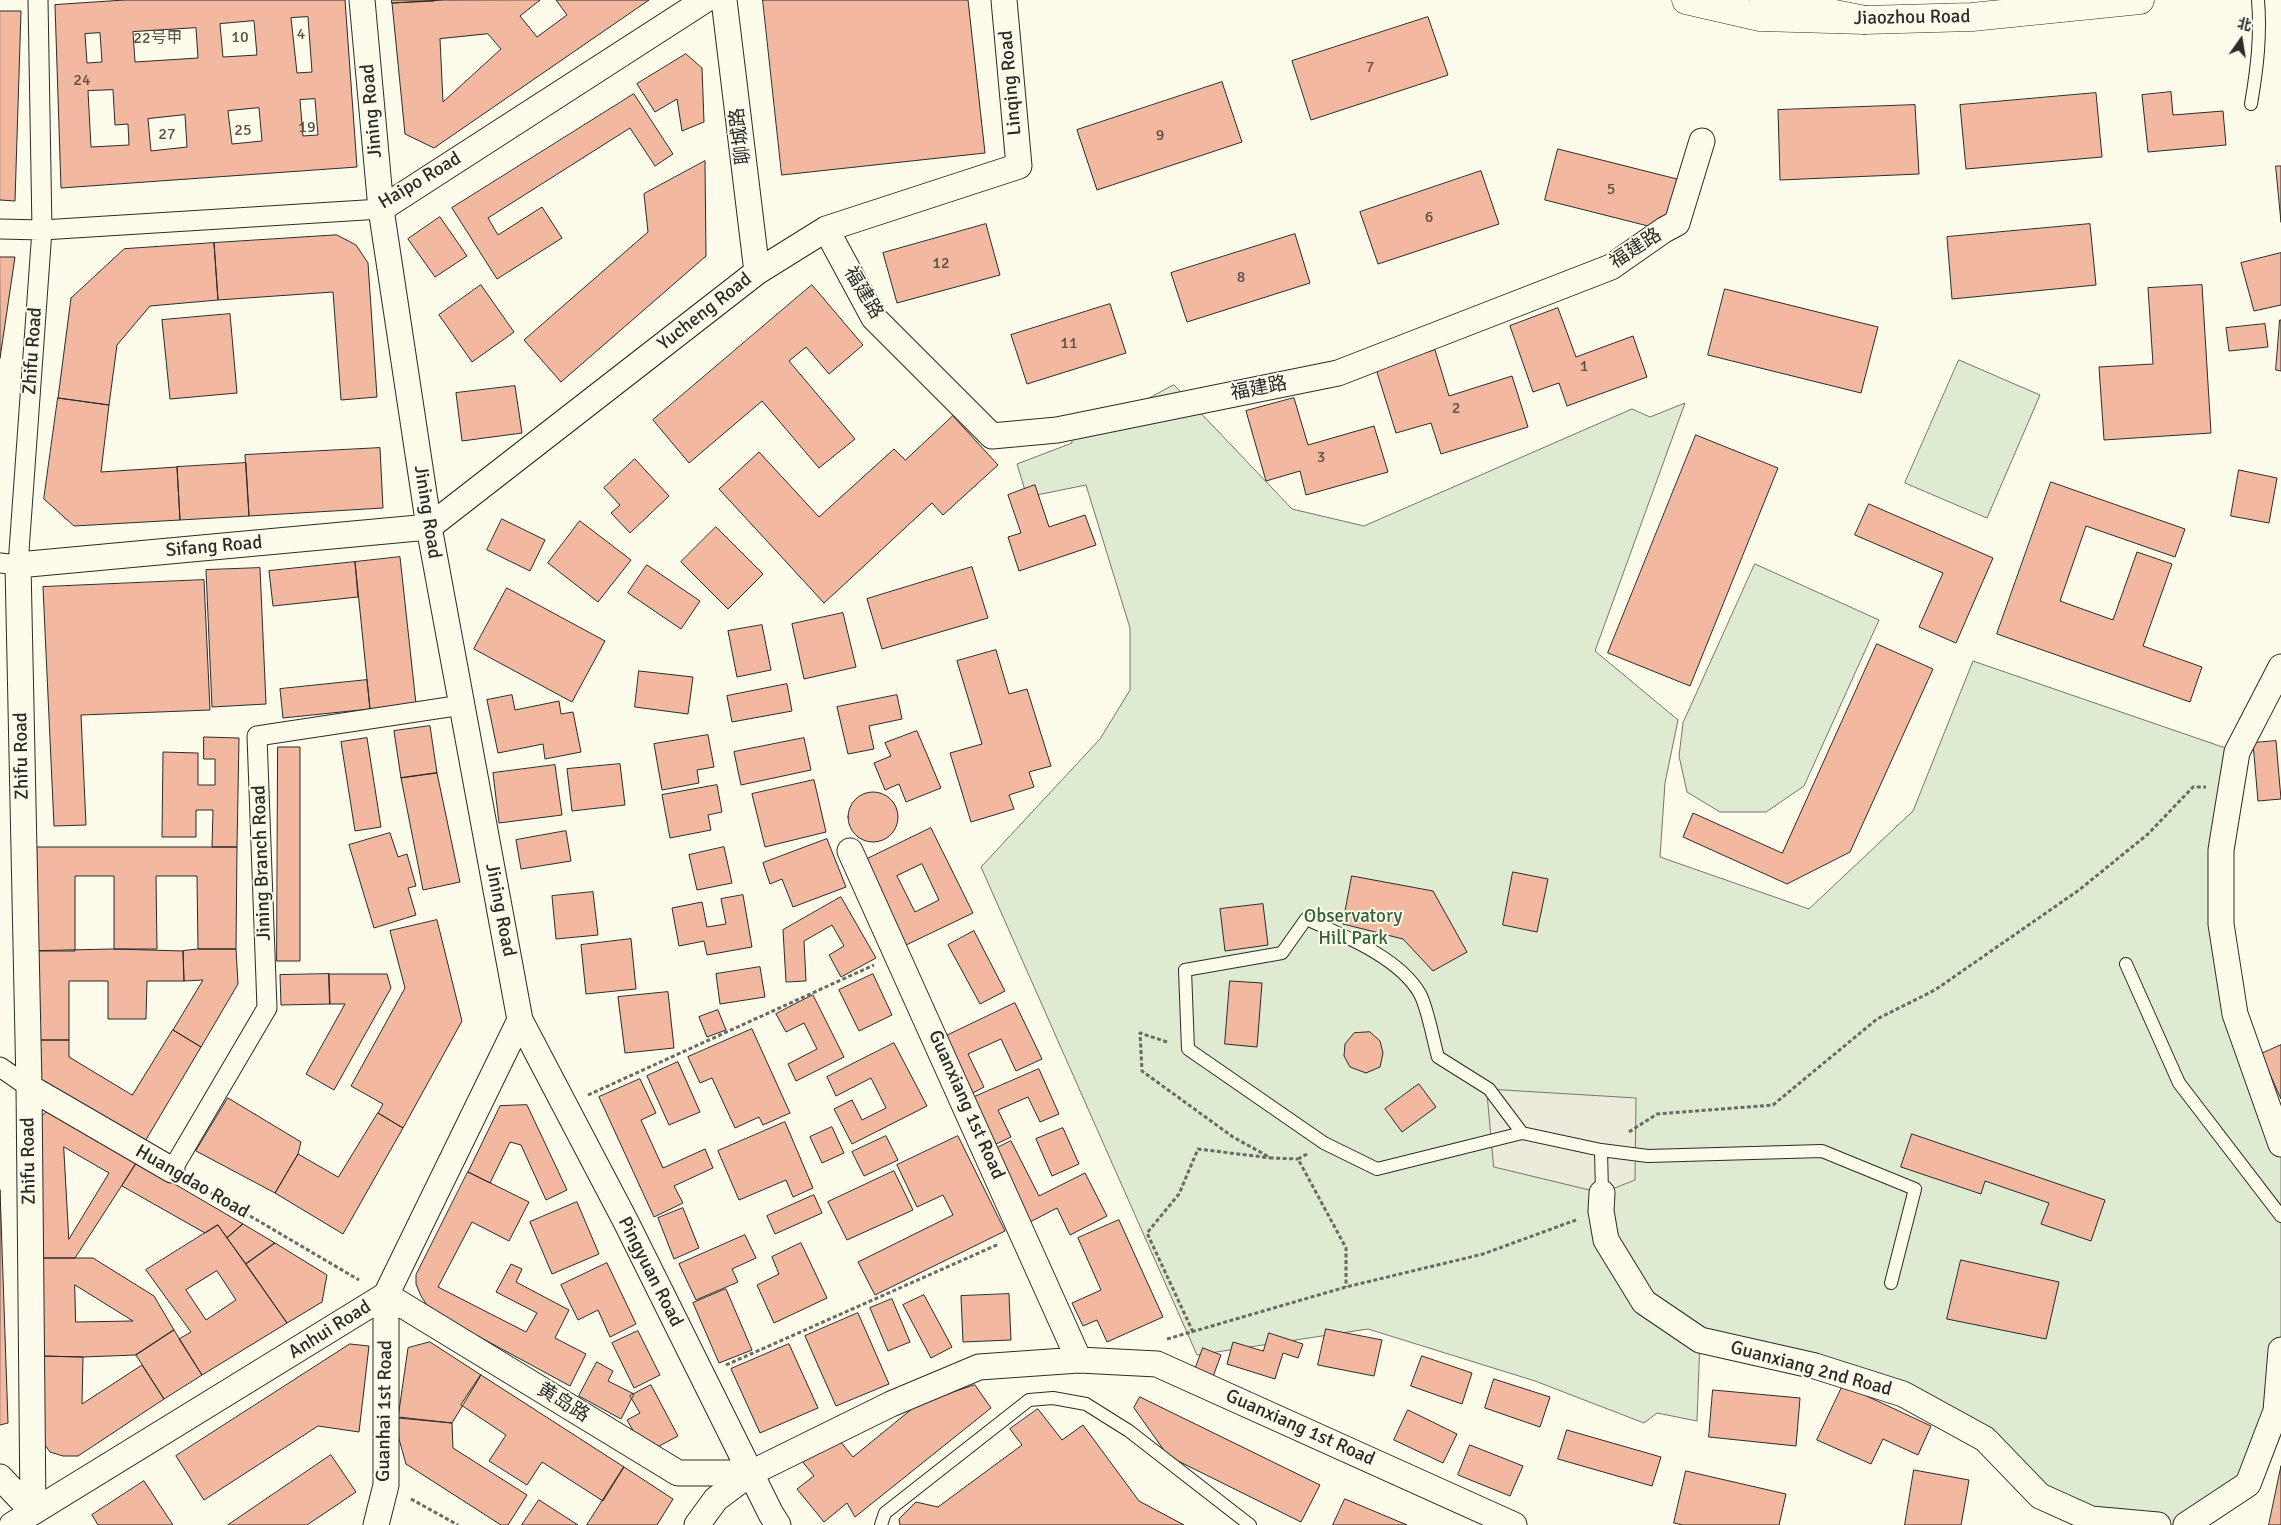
<!DOCTYPE html>
<html>
<head>
<meta charset="utf-8">
<style>
	body { margin:0 }
	#map { position:relative; width:2281px; height:1525px; overflow:hidden; background:#fdfbea; font-family:Signika,"Noto Sans SC",sans-serif }
	canvas { display:block }
	.north { position:absolute; left:2216px; top:15px; width:50px; height:50px; -webkit-text-stroke:4px #fdfbea; paint-order:stroke; rotate:13deg; font-size:14px; font-weight:700; line-height:20px; text-align:center; color:#2b2b2b }
	.north::after { content:''; display:block; margin:auto; width:18px; height:22px; background:#2b2b2b; clip-path:polygon(50% 0,100% 100%,50% 72%,0 100%) }
</style>
</head>
<body>
<div id="map">
<canvas width="2281" height="1525"></canvas>
<div class="north">北</div>
</div>
<script>
const context = document.querySelector('canvas').getContext('2d');
context.lineJoin = 'round';
function fillPath(path, color) {
  context.fillStyle = color;
  context.fill(path, 'evenodd');
}
function stroke(path, color, width, dash) {
  context.strokeStyle = color;
  context.lineWidth = width;
  context.lineCap = dash ? 'butt' : 'round';
  context.setLineDash(dash || []);
  context.stroke(path);
}
function drawText(font, color, halo, rows, align = 'center') {
  context.font = font + ' Signika,"Noto Sans SC",sans-serif';
  context.lineWidth = 4;
  context.setLineDash([]);
  context.textBaseline = 'middle';
  context.strokeStyle = halo;
  context.fillStyle = color;
  for (const [text, x, y, turn = 0] of rows) {
    context.save();
    context.translate(x, y);
    context.rotate((+turn || 0) * Math.PI / 180);
    context.textAlign = isNaN(turn) ? turn : align;
    if (halo) context.strokeText(text, 0, 0);
    context.fillText(text, 0, 0);
    context.restore();
  }
}
const green = new Path2D(`
	M1959,360L2040,395L1987,518L1905,483Z
	M1174,385L1292,509L1364,526L1632,409L1650,417L1685,403L1595,651L1678,720L1665,783L1660,857L1809,909L1913,811L1973,661L2237,752L2221,924L2281,1144V1350L2248,1484L2186,1525H2158L2091,1519L1985,1439L1903,1394L1700,1340L1697,1421L1657,1413L1644,1423L1535,1381L1368,1329L1197,1355L981,867L1100,739L1130,690V628L1086,485L1027,497L1017,464L1072,443V440Z
	M1755,564L1879,620L1804,786L1766,812H1720L1687,792L1679,756L1683,723Z`);
fillPath(green, '#deebd1');
stroke(green, '#74746e', 1);
const parking = new Path2D(`
	M1487,1089L1636,1098L1635,1180L1602,1193L1494,1167Z`);
fillPath(parking, '#eceadb');
stroke(parking, '#74746e', 1);
const building = new Path2D(`
	M125,0H345L357,167L61,188L55,5ZM308,17L312,72L297,73L291,18ZM254,21L257,55L223,57L220,24ZM196,28L198,58L135,62L133,32ZM100,33L102,62L87,63L85,34ZM113,90L115,125L128,124L129,145L91,147L88,91ZM315,99L318,135L303,136L300,100ZM259,108L262,141L232,144L228,111ZM185,115L187,147L151,151L148,119Z
	M392,0H434V1L392,3Z
	M540,0L520,16L537,37L567,15L556,0H649L434,148L405,134L392,3L444,0ZM488,34L501,49L443,102L440,39Z
	M763,0H968L985,153L782,175Z
	M0,11H21L15,201L0,200Z
	M1428,17L1448,75L1311,120L1292,61Z
	M686,54L702,68L704,122L682,131L677,99L655,112L637,84Z
	M1222,82L1242,142L1097,190L1077,130Z
	M2171,92L2173,115L2223,111L2226,145L2148,152L2142,95Z
	M2096,93L2102,157L1966,169L1960,105Z
	M634,94L673,154L655,166L630,128L488,218L498,235L542,207L562,238L497,279L452,208Z
	M1915,105L1919,174L1780,180L1778,110Z
	M1558,149L1677,179L1664,230L1545,200Z
	M705,161L706,256L561,382L524,340L648,232L644,194Z
	M2276,166H2281V222Z
	M1481,171L1499,224L1378,264L1360,212Z
	M440,217L467,256L435,277L408,239Z
	M986,224L1000,275L897,303L883,253Z
	M2090,224L2096,285L1952,299L1947,237Z
	M1295,234L1310,283L1187,322L1171,273Z
	M337,235L356,245L368,263L377,397L341,400L333,292L218,300L214,243Z
	M214,243L218,300L150,306L117,345L109,405L58,398L71,298L124,249Z
	M2281,253V305L2254,311L2241,263Z
	M0,257H15L0,358Z
	M481,285L514,332L472,362L439,315Z
	M812,285L863,345L829,374L806,347L789,361L855,439L819,468L762,401L689,463L653,420Z
	M2202,285L2211,433L2104,440L2099,367L2153,364L2148,288Z
	M1725,289L1878,327L1861,393L1708,355Z
	M1110,304L1126,353L1027,384L1011,335Z
	M1558,308L1576,357L1633,336L1647,377L1567,406L1559,383L1533,392L1510,326Z
	M230,314L237,393L170,399L162,320Z
	M2280,320H2281V371L2276,370Z
	M2265,324L2268,347L2229,351L2226,328Z
	M1435,350L1449,396L1512,376L1528,427L1441,454L1431,423L1396,433L1376,369Z
	M515,386L522,433L462,441L456,393Z
	M58,398L109,405L101,472L177,467L180,520L74,526L44,499Z
	M1294,398L1308,445L1374,426L1388,472L1306,495L1300,471L1266,481L1246,411Z
	M953,416L998,465L943,515L932,503L824,603L719,489L759,452L819,517L894,449L905,460Z
	M1696,435L1778,468L1690,686L1608,653Z
	M380,448L383,508L249,516L245,455Z
	M635,459L669,496L630,533L611,513L620,505L604,488Z
	M246,463L249,516L180,520L177,467Z
	M2239,470L2277,478L2269,523L2231,516Z
	M2051,482L2185,529L2175,557L2086,526L2060,601L2113,620L2137,552L2172,564L2143,646L2202,667L2190,702L1997,634Z
	M1035,485L1049,527L1085,515L1096,545L1019,571L1008,537L1021,533L1008,495Z
	M1869,504L1993,558L1956,643L1919,627L1943,573L1855,535Z
	M502,519L545,540L530,571L487,550Z
	M580,521L631,560L598,602L548,563Z
	M716,527L763,574L728,609L681,562Z
	M400,557L416,704L370,709L355,562Z
	M355,562L358,597L273,606L269,571Z
	M647,565L700,601L681,629L628,593Z
	M972,567L988,618L882,649L867,599Z
	M260,568L266,704L212,707L206,570Z
	M204,580L210,710L81,715L86,825L54,826L43,587Z
	M507,588L605,641L572,702L474,649Z
	M843,613L856,667L804,679L792,624Z
	M762,625L771,670L737,677L728,631Z
	M1877,644L1933,669L1850,852L1787,884L1683,837L1693,813L1782,853Z
	M996,650L1009,694L1027,689L1051,766L1029,772L1034,787L1009,795L1014,809L971,822L950,753L982,744L957,661Z
	M639,671L693,677L688,714L635,707Z
	M367,680L370,709L283,718L280,689Z
	M787,684L792,711L732,722L727,696Z
	M512,695L515,710L559,701L561,714L573,712L581,752L545,759L543,744L498,753L487,700Z
	M897,695L902,719L869,726L874,749L848,754L837,707Z
	M430,726L437,773L401,778L394,731Z
	M917,731L941,788L906,802L899,784L885,790L874,763L891,756L885,743Z
	M708,735L714,767L697,770L699,783L662,790L654,744Z
	M204,737L239,738L237,847H212L213,810H196V837H162L163,752L198,753V785H215V759H204Z
	M367,738L381,827L355,831L341,742Z
	M804,738L811,770L741,785L734,752Z
	M2276,741L2281,799L2258,801L2253,743Z
	M278,747H300V961H277Z
	M620,764L625,805L572,811L567,769Z
	M555,765L562,815L499,823L493,773Z
	M437,773L460,882L423,890L401,778Z
	M814,780L826,832L765,847L752,794Z
	M717,785L722,812L708,815L711,830L670,838L662,795Z
	M848 817a25 25 0 1 1 50 0a25 25 0 1 1-50 0Z
	M931,828L973,913L906,945L865,860ZM922,864L939,900L915,912L897,876Z
	M566,831L571,861L521,869L516,840Z
	M390,833L398,857L407,854L416,886L408,888L416,915L374,928L349,845Z
	M827,839L846,887L793,907L782,879L770,884L763,863Z
	M37,847H237L236,949H198L197,876H156L157,949H114V876H75V951H38Z
	M724,847L732,883L697,890L689,855Z
	M1513,872L1548,879L1537,932L1503,925Z
	M1352,876L1433,891L1467,952L1433,971L1403,939L1343,924Z
	M593,892L598,935L556,939L552,896Z
	M743,895L752,947L707,955L704,941L679,946L672,908L702,902L707,927L726,924L721,899Z
	M841,897L876,958L841,977L829,955L844,946L832,925L804,941L806,981L786,982L783,930Z
	M1263,904L1268,945L1225,951L1220,909Z
	M437,920L462,1021L403,1128L378,1113L383,1104L351,1086L405,988L390,931Z
	M974,931L1005,991L980,1004L948,945Z
	M631,939L636,989L586,994L581,945Z
	M114,949L183,951L184,981H147L146,1019H108V981H69V1040H40L38,951Z
	M198,949H236L238,984L201,1047L173,1030L203,980L184,981L183,951Z
	M760,967L765,997L720,1004L716,974Z
	M329,974L330,1004L281,1005L280,975Z
	M329,974H387L391,988L334,1090L306,1074L345,1004H330Z
	M873,974L892,1015L859,1031L839,990Z
	M1230,981L1262,983L1257,1047L1225,1044Z
	M668,992L674,1048L625,1053L618,997Z
	M813,995L844,1057L796,1081L788,1064L817,1049L804,1023L786,1032L776,1014Z
	M1015,1003L1042,1059L1016,1071L1001,1039L968,1054L984,1087L971,1094L944,1037Z
	M718,1010L726,1030L707,1037L699,1017Z
	M752,1029L790,1113L763,1125L759,1117L735,1128L712,1078L700,1083L688,1057Z
	M173,1030L201,1047L144,1143L38,1078L40,1040H69V1057L132,1095Z
	M1370,1032L1380,1041L1383,1053L1380,1067L1366,1073L1350,1067L1344,1056L1345,1044L1354,1033Z
	M894,1043L927,1106L852,1144L834,1109L852,1100L862,1120L886,1108L871,1078L836,1096L827,1077Z
	M2281,1045V1099L2261,1054Z
	M678,1062L700,1112L669,1125L647,1076Z
	M1039,1069L1059,1114L1040,1122L1028,1097L998,1110L1011,1137L994,1145L972,1098Z
	M640,1079L656,1113L641,1120L663,1168L705,1149L713,1168L674,1186L683,1203L654,1217L599,1097Z
	M1419,1084L1436,1107L1402,1132L1385,1109Z
	M228,1098L301,1142L298,1154L275,1193L196,1151Z
	M527,1105L567,1190L546,1200L521,1145L510,1142L490,1183L468,1172L500,1106Z
	M48,1111L137,1162L75,1258H40L37,1120ZM64,1147L109,1173L69,1239Z
	M378,1113L403,1128L343,1234L275,1193L298,1154L338,1177Z
	M785,1122L813,1188L793,1197L786,1180L739,1200L718,1151Z
	M832,1127L844,1153L822,1163L810,1137Z
	M1063,1128L1079,1164L1052,1176L1036,1139Z
	M1912,1134L2105,1200L2091,1241L2041,1224L2049,1203L1985,1181L1981,1194L1901,1167Z
	M886,1136L898,1160L864,1176L852,1152Z
	M958,1136L1005,1231L875,1295L858,1262L953,1215L943,1195L917,1207L897,1165Z
	M1011,1141L1039,1196L1085,1173L1107,1216L1070,1235L1057,1208L1028,1223L991,1151Z
	M137,1162L243,1224L227,1238L218,1225L205,1233L122,1186Z
	M894,1171L913,1210L847,1240L828,1202Z
	M468,1172L529,1202L509,1241L472,1222L438,1287L526,1332L537,1313L496,1292L511,1264L522,1269L516,1282L569,1310L555,1338L586,1354L570,1386L430,1310L421,1296L416,1284V1275Z
	M0,1190L8,1423L0,1425Z
	M814,1195L822,1213L775,1234L767,1216Z
	M577,1202L599,1254L552,1274L530,1222Z
	M683,1208L699,1248L674,1259L658,1218Z
	M1119,1220L1163,1317L1107,1342L1097,1320L1083,1326L1072,1303L1101,1290L1078,1238Z
	M243,1224L275,1243L246,1264L227,1238Z
	M218,1225L287,1323L202,1375L179,1339L191,1332L146,1270ZM217,1271L236,1300L206,1320L186,1290Z
	M745,1235L756,1258L732,1269L738,1282L696,1300L679,1264Z
	M275,1243L327,1275L322,1302L287,1323L246,1264Z
	M801,1243L827,1298L774,1323L757,1285L779,1274L772,1257Z
	M40,1258H93L154,1296L174,1330L136,1355L83,1357L41,1356ZM75,1285L133,1321L76,1322Z
	M1961,1260L2059,1282L2046,1339L1947,1319Z
	M607,1263L636,1324L610,1337L598,1310L578,1320L561,1285Z
	M726,1289L752,1350L719,1363L693,1303Z
	M1009,1294L1011,1340L963,1342L961,1296Z
	M924,1295L952,1347L931,1358L903,1305Z
	M892,1299L910,1342L888,1351L870,1308Z
	M858,1313L889,1384L836,1406L805,1336Z
	M1326,1329L1382,1340L1374,1376L1318,1365Z
	M174,1330L202,1375L164,1399L136,1355Z
	M638,1331L660,1375L634,1388L612,1343Z
	M1269,1333L1303,1344L1298,1358L1283,1353L1275,1379L1227,1364L1233,1342L1263,1351Z
	M430,1342L481,1375L452,1423L398,1418L408,1348Z
	M350,1344L369,1346L359,1432L318,1426L204,1500L176,1456Z
	M789,1344L818,1408L760,1433L731,1369Z
	M1203,1348L1221,1355L1211,1382L1193,1375Z
	M41,1356L83,1357L82,1404L142,1365L164,1399L78,1456H63L50,1452L39,1437Z
	M1422,1356L1472,1373L1462,1404L1411,1386Z
	M597,1362L613,1371L608,1381L634,1394L621,1419L579,1396Z
	M481,1375L624,1467L603,1501L542,1462L527,1485L489,1461L506,1435L461,1405Z
	M1494,1379L1550,1397L1540,1427L1485,1408Z
	M651,1385L678,1436L646,1453L627,1420L640,1413L630,1396Z
	M975,1385L991,1408L855,1517L847,1503L824,1522L797,1489L814,1476L802,1461L835,1435L853,1457L918,1404Z
	M1843,1385L1931,1426L1918,1455L1883,1439L1871,1464L1817,1440Z
	M1713,1390L1800,1398L1796,1446L1709,1437Z
	M1140,1397L1320,1485L1301,1522L1168,1456L1134,1408Z
	M1038,1409L1062,1440L1083,1425L1139,1501L1184,1525H900L899,1519L916,1502L938,1507L1022,1445L1010,1429Z
	M1408,1410L1457,1434L1443,1463L1394,1440Z
	M398,1417L452,1423L453,1448L527,1495L508,1525H501L406,1464L399,1439Z
	M1567,1430L1661,1457L1652,1486L1558,1459Z
	M1470,1445L1523,1466L1510,1496L1458,1475Z
	M331,1455L356,1492L307,1525H228Z
	M2281,1466V1525H2269Z
	M624,1467L673,1499L657,1525H587Z
	M1914,1470L1969,1480L1961,1525H1905Z
	M1686,1471L1786,1494L1779,1525H1683L1674,1523Z
	M144,1481L173,1525H98L92,1515Z
	M1345,1499L1407,1525H1333Z
	M539,1500L578,1525H522Z`);
fillPath(building, '#f2b8a0');
stroke(building, '#2b2b2b', 1);
const service = new Path2D(`
	M2251,104C2257,69 2261,36 2258,0
	M2126,964L2179,1083L2281,1216
	M1522,1133L1377,1169L1324,1143L1188,1049L1185,970L1282,953L1306,919C1343,935 1400,958 1420,994C1428,1009 1433,1040 1438,1057L1489,1089L1522,1133L1601,1150L1602,1193
	M1601,1150L1648,1156L1822,1151L1915,1189L1891,1283
	M881,1525L885,1513L1029,1400L1053,1398L1086,1404L1129,1431L1250,1525`);
const pedestrian = new Path2D(`
	M0,229L42,230L381,209
	M0,563L18,565L42,230L38,0
	M0,1067L29,1087
	M172,1170L267,1008L257,736L462,705`);
const minor = new Path2D(`
	M362,0L381,209L429,527L520,1020L626,1222L771,1514L778,1525
	M724,0L757,272
	M381,209L705,0
	M826,229L874,318L992,436L1057,430L1338,373L1611,267L1664,230L1677,223L1702,141
	M429,527L757,272L826,229L1019,166L1004,0
	M2281,667L2237,752L2221,850V924L2235,1014L2281,1144
	M850,851L1079,1360
	M29,1087L172,1170
	M1602,1193L1601,1211L1606,1240L1644,1302L1700,1340L1815,1366L1903,1394L1985,1439L2040,1496L2091,1519L2158,1525
	M386,1295L678,1473H751
	M0,1477L33,1512
	M33,1512L29,1087L18,565L429,527
	M12,1525L386,1295L520,1020
	M376,1525L386,1485V1295
	M697,1525L716,1499L751,1473L891,1404L979,1367L1079,1360L1157,1364L1514,1525
	M2186,1525L2248,1484L2276,1411L2281,1350`);
const primary = new Path2D(`
	M1686,0L1760,17L1865,20L1972,17L2140,0`);
const trunk = new Path2D(`
	M1764,0L1865,20`);
stroke(service, '#2b2b2b', 14);
stroke(pedestrian, '#2b2b2b', 21);
stroke(minor, '#2b2b2b', 27);
stroke(primary, '#2b2b2b', 29);
stroke(trunk, '#2b2b2b', 29);
stroke(new Path2D(`
	M1167,1042L1140,1033L1142,1071L1233,1137L1271,1158L1298,1159
	M588,1095L874,965
	M1629,1132L1657,1114L1773,1105L1877,1019L1935,990L2079,890L2148,834L2193,787H2206
	M1307,1154L1298,1159L1346,1248V1287
	M194,1183L359,1280
	M1193,1332L1147,1233L1179,1194L1198,1149L1271,1158
	M1167,1339L1346,1287L1483,1254L1576,1220
	M726,1365L999,1244
	M411,1499L458,1525`), '#6a6964', 3, [4, 2.5]);
stroke(service, '#fdfbea', 12);
stroke(pedestrian, '#fdfbea', 19);
stroke(minor, '#fdfbea', 25);
stroke(primary, '#fdfbea', 28);
stroke(trunk, '#fdfbea', 28);
drawText('16px', '#5d4e48', null, [
	["4",301,35],
	["10",240,38],
	["22号甲",158,39],
	["7",1370,68],
	["24",82,81],
	["19",307,128],
	["25",243,131],
	["27",167,135],
	["9",1160,136],
	["5",1611,190],
	["6",1429,218],
	["12",941,264],
	["8",1241,278],
	["11",1069,344],
	["1",1584,367],
	["2",1456,409],
	["3",1321,458]
]);
drawText('19px', '#2b2b2b', '#fdfbea', [
	["Jiaozhou Road",1912,18,-1],
	["Linqing Road",1011,83,-95],
	["Jining Road",372,111,-95],
	["聊城路",741,136,-97],
	["Haipo Road",420,181,-31],
	["福建路",1636,249,-33],
	["福建路",863,293,59],
	["Yucheng Road",705,312,-38],
	["Zhifu Road",33,351,-86],
	["福建路",1259,389,-11],
	["Jining Road",427,512,81],
	["Sifang Road",214,547,-5],
	["Zhifu Road",22,756,-91],
	["Jining Branch Road",262,863,-92],
	["Jining Road",500,910,79],
	["Guanxiang 1st Road",966,1105,66],
	["Zhifu Road",29,1161,-91],
	["Huangdao Road",192,1182,30],
	["Pingyuan Road",650,1272,63],
	["Anhui Road",330,1330,-32],
	["Guanxiang 2nd Road",1811,1369,15],
	["黄岛路",563,1403,31],
	["Guanhai 1st Road",385,1411,-89],
	["Guanxiang 1st Road",1300,1428,24]
]);
drawText('19px', '#34623c', '#fdfbea', [
	["Observatory",1353,917],
	["Hill Park",1353,939]
]);
</script>
</body>
</html>
